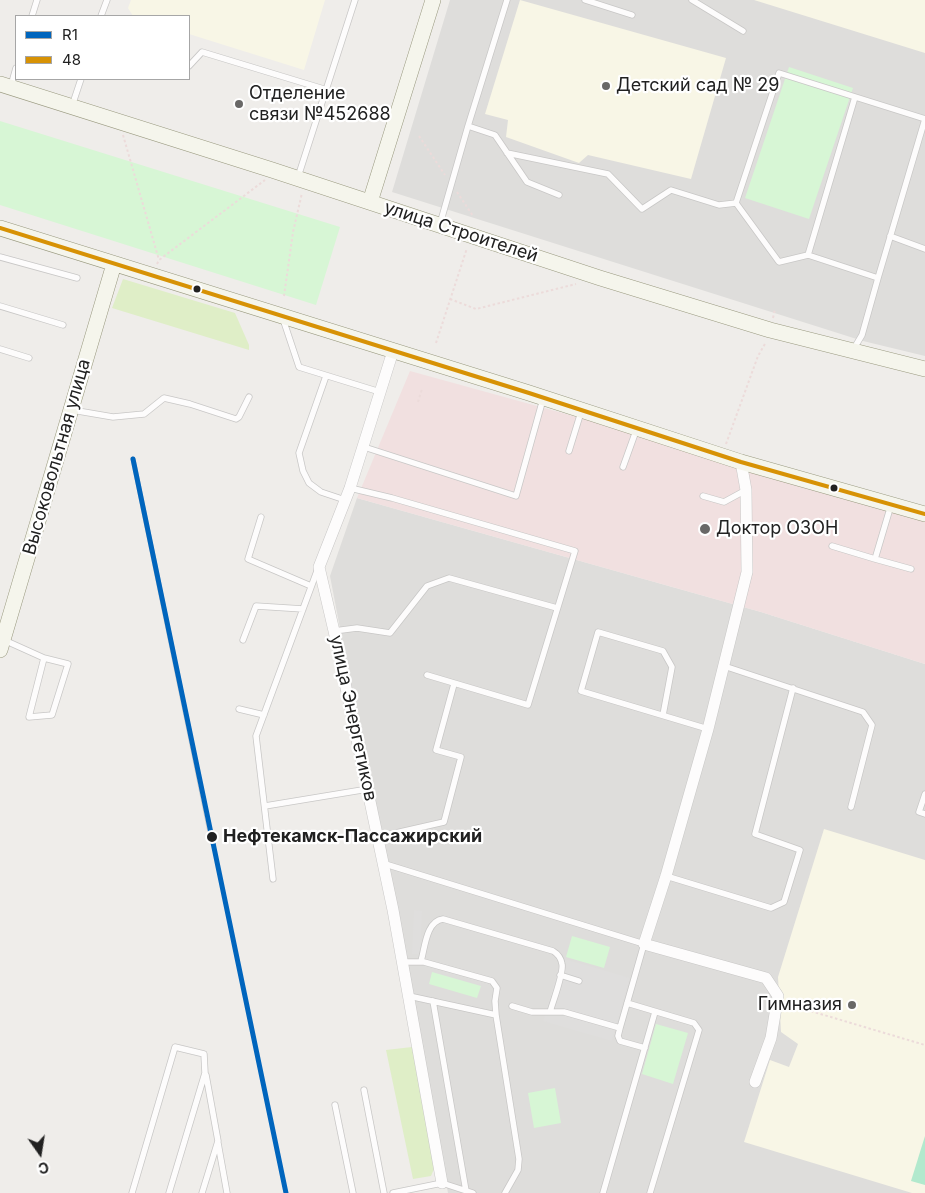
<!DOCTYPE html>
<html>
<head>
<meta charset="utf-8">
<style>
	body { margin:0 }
	#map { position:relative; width:925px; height:1193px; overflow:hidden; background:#efedea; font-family:Inter,sans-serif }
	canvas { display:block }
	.legend { position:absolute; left:15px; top:15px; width:175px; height:65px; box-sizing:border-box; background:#fff; border:1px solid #a6a6a6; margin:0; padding:6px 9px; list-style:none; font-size:15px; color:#212121 }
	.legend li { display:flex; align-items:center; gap:10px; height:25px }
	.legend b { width:25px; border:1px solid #a6a6a6 }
	.north { position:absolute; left:15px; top:1128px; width:50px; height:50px; -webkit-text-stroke:4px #fff; paint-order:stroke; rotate:167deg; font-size:14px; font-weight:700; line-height:20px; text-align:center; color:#212121 }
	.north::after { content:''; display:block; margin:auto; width:18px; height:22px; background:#212121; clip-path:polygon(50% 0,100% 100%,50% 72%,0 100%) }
</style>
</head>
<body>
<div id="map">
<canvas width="925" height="1193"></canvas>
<ul class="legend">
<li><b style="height:6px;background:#0065bd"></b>R1</li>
<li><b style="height:6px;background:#d79205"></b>48</li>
</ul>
<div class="north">С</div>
</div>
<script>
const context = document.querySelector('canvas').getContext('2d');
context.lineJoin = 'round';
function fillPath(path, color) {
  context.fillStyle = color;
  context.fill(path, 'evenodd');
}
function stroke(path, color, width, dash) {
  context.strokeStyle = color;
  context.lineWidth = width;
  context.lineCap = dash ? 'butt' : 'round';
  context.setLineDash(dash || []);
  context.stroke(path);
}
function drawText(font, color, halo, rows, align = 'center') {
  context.font = font + ' Inter,sans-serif';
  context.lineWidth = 4.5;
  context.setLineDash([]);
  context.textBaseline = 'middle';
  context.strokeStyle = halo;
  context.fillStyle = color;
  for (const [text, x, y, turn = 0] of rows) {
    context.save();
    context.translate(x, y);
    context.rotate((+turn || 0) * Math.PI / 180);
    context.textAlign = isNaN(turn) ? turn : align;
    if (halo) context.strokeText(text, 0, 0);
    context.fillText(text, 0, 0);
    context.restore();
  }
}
fillPath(new Path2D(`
	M450,0H925V356L863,341L392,192Z
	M357,498L761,612L925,664V1193H448L330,576Z`), '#dedddb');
fillPath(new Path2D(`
	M410,371L925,513V664L761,612L357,498Z`), '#f1e0e0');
fillPath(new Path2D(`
	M131,0H325L304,70L189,34V16H133L128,8Z
	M520,0L726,58L691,179L588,155L579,163L506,137L508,120L485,114Z
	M754,0H925V53Z
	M824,829L925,860V1193H912L744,1142L770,1060L789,1067L798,1044L781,1032L778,977Z`), '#f8f6e6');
fillPath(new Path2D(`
	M123,279L235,313L249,345V350L112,308Z
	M412,1047L436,1164L431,1176L413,1179L386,1050Z`), '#dfeec7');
fillPath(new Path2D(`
	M789,67L853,88L809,219L745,198Z
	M0,121L340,227L316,305L0,205Z
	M572,936L610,947L604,968L566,957Z
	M432,972L481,986L477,998L429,984Z
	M656,1024L688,1033L673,1084L642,1074Z
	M555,1088L561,1123L534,1128L528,1093Z`), '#d7f6d5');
fillPath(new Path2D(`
	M925,1136V1185L911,1181Z`), '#b2e9cd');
fillPath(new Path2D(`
	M414,910L422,911L420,954H412Z
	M561,958L630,978L612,1041L543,1021Z`), '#dfdedd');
const lane = new Path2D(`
	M507,0L468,126L495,135L527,182L559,195
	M585,0L632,15
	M692,0L743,31
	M32,16L37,0
	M101,16L107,0
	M189,66L202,52L327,90
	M11,86L16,68
	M72,106L81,79
	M507,153L608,174L642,209L671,190L719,205L736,203
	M298,177L355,0
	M736,203L779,73L925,119L878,278L862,335L853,350
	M736,203L779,262L808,255L878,278
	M440,224L468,126
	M890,236L925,249
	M808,255L855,97
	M0,257L77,278
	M0,306L63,325
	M283,319L299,367L380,392
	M0,349L29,358
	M326,376L299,453L303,471L309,483L321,492L345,500
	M72,410L113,417L144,414L164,398L190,404L236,419L239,417L249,397
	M364,447L516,496L543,399
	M569,451L581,412
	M623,467L637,428
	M350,488L392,498L575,551L528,705L427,675
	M703,496L724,502L746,490
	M891,505L875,559L911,569
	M261,517L248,559L311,586
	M832,546L875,559
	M334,631L357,628L390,633L427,586L449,578L557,608
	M4,640L44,658L68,664L52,715L29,717L44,658
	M243,640L256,606L303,609
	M724,666L863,712L872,725L851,807
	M239,709L264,715
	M663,715L672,667L663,651L598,632L581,691L708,729
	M925,794L919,812L925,814
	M265,806L368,789
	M378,837L444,822L461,757L436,750L454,684
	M382,863L644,944L620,1028L564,1012H550
	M666,876L771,908L784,902L800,850L755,834L793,688
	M273,879L256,736L317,571
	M421,961C425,948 426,921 443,919L553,951C558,954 561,958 562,964C564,973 553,1001 550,1012H532L512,1006
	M402,962H424L492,981L497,988L495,1001L496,1015
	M560,975L579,981
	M409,996L496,1015L519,1159L518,1170L505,1193
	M433,1001L466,1191
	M627,1003L694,1023L699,1030L650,1193
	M620,1028L618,1036L620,1041L645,1048
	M364,1090L384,1193
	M335,1105L353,1193
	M218,1143L227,1193
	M132,1193L175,1047L204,1054L205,1073L169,1193
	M202,1193L218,1141L206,1075
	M393,1193L442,1183L473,1193
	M603,1193L655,1012`);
const street = new Path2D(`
	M393,351L350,488L319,567L334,631L393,910L442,1183
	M741,462L746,490L747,572L708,729L666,876L644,944L766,978L778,996L771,1038L755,1082`);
const secondary = new Path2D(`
	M0,84L272,170L600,278L770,330L925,369
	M370,202L433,0
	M0,228L529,393L741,462L925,514
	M0,650L114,264`);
stroke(lane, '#c8c7c6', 7);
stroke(street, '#c8c7c6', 12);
stroke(secondary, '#9a9a80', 16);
stroke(new Path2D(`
	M123,135L159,260
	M419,136L445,175
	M457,192L473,216
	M157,264L159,260L265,180
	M284,296L293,232L302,193
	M450,299L476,309L576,284
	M773,318L775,309
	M436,343L467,248
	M418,402L422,389
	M726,444L758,356L766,342
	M787,1004L925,1045`), '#ecdbda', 2, [2.5, 2.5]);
stroke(lane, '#fdfcfc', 5.5);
stroke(street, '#fdfcfc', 11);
stroke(secondary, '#f5f5ec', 15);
const rail = new Path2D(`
	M133,459L211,837`);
stroke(rail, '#cbcbcb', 5);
stroke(rail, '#fff', 3, [9]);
stroke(new Path2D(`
	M0,228L529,393L741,462L925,514`), '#d79205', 4);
stroke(new Path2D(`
	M133,459L286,1193`), '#0065bd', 5);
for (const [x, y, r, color] of [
	[606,86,5,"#696867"],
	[239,104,5,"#696867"],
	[197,289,4.5,"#212121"],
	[834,488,4.5,"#212121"],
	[705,529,6,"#696867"],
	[212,837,6,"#212121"],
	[852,1005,5,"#696867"]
]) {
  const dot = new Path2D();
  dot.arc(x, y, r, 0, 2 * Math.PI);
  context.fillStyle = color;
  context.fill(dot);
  stroke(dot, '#fff', 2);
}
drawText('18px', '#212121', '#fff', [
	["Детский сад № 29",616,86],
	["Отделение",249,94],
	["связи №452688",249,115],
	["Доктор ОЗОН",716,529],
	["Гимназия",842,1005,"right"]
], 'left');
drawText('18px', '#212121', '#fff', [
	["улица Строителей",461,232,18],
	["Высоковольтная улица",57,457,-74],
	["улица Энергетиков",353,718,78]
]);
drawText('bold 18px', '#212121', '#fff', [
	["Нефтекамск-Пассажирский",223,837]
], 'left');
</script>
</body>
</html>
